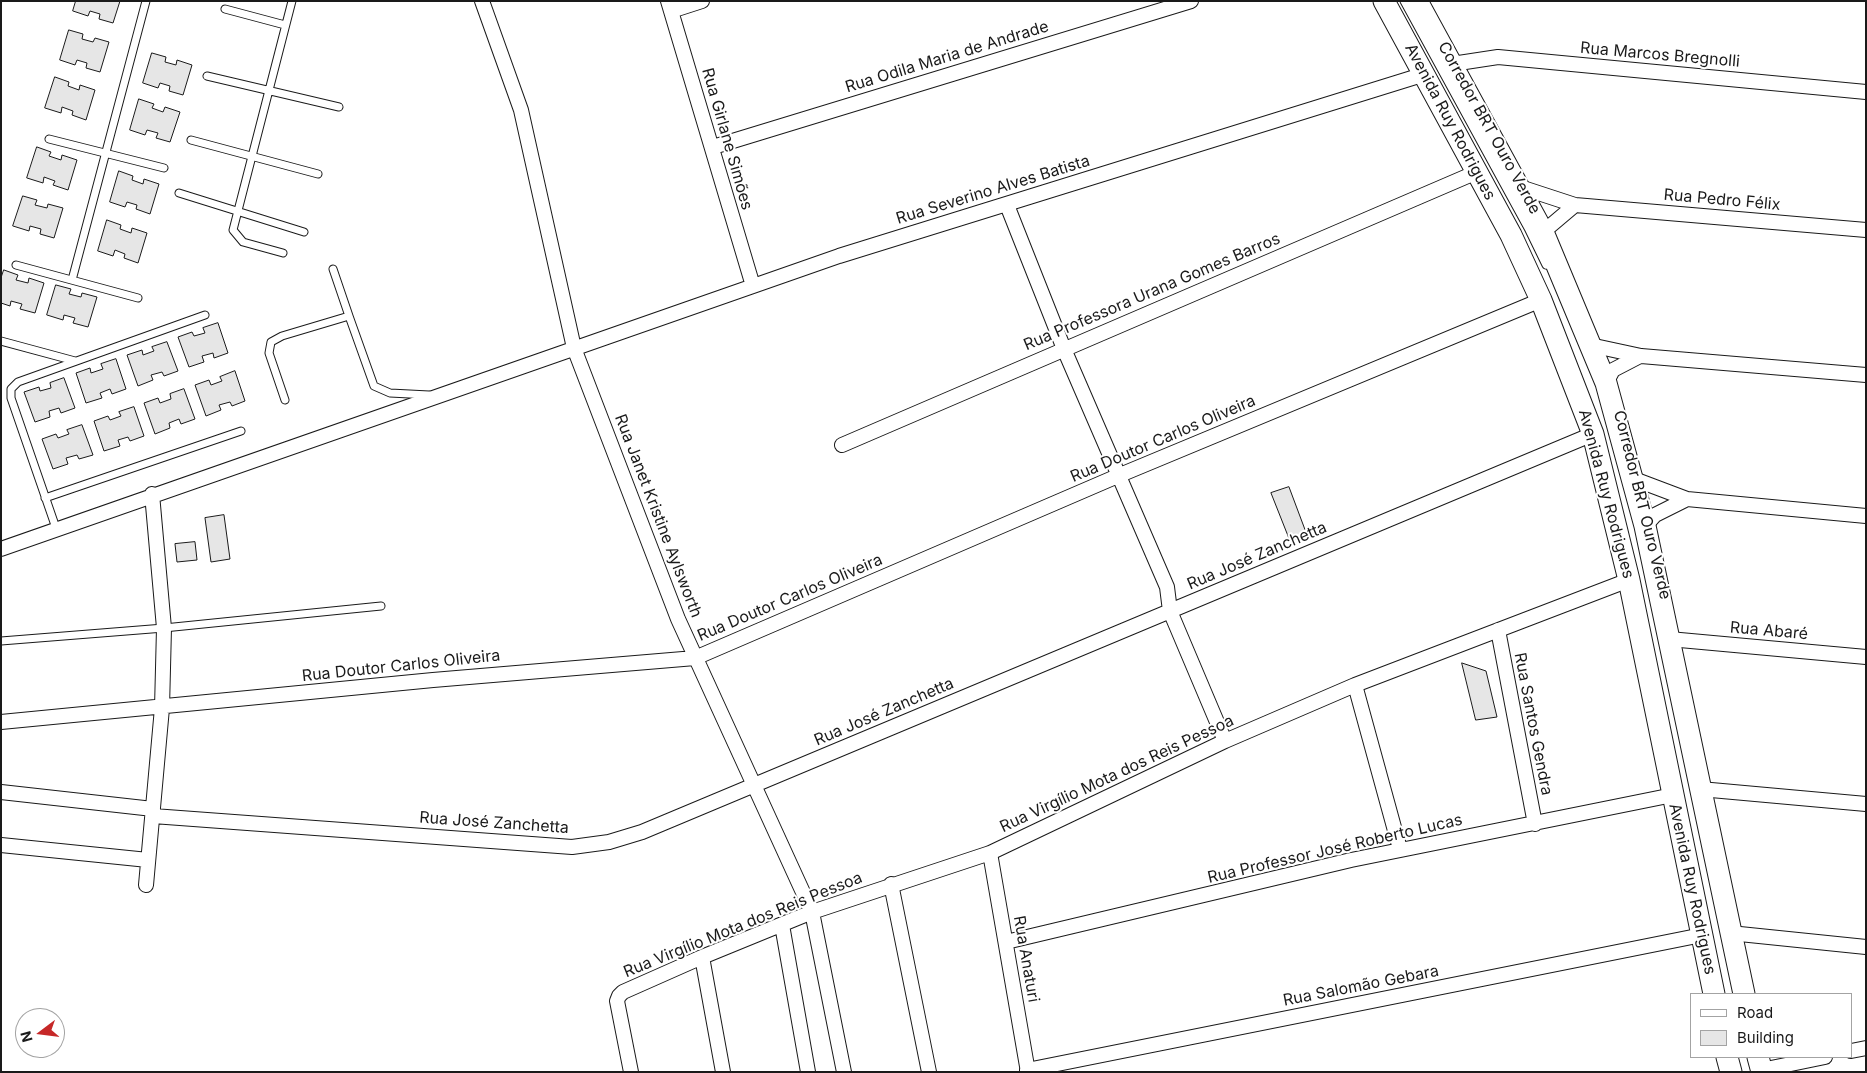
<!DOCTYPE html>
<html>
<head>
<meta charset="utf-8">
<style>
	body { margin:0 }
	#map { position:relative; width:1867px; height:1073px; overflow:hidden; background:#fff; font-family:Inter,sans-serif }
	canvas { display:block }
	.frame { position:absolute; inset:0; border:2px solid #1a1a1a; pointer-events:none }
	.legend { position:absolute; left:1690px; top:993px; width:162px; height:65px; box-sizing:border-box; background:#fff; border:1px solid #a3a3a3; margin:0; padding:6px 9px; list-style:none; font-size:15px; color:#1a1a1a }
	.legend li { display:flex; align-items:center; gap:10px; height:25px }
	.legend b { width:25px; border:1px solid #a3a3a3 }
	.north { position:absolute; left:15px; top:1008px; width:50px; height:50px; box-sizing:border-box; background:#fff; border:1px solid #a3a3a3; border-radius:50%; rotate:255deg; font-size:14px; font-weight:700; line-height:20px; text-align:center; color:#1a1a1a }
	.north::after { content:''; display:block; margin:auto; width:18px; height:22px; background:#c62828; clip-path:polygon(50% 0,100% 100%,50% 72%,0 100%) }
</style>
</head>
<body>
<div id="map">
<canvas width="1867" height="1073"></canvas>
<div class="frame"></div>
<ul class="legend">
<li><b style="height:6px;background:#fff"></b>Road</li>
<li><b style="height:14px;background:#e6e6e6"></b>Building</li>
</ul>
<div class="north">N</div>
</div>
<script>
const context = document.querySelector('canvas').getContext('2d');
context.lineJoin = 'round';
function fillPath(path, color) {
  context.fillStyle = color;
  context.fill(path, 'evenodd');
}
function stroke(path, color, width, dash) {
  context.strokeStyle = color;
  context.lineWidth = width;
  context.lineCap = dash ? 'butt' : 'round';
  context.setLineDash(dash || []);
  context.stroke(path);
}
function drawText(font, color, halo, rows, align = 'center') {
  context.font = font + ' Inter,sans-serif';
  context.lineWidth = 4;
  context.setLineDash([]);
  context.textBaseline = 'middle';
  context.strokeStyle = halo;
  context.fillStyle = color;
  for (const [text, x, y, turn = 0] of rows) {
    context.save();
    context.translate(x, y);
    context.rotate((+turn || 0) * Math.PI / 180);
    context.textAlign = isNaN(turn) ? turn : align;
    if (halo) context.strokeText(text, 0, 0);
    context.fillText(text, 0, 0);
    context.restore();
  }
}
const building = new Path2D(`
	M76,1H120L113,23L99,19L100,14L90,11L88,16L73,11Z
	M69,30L83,34L82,39L93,42L95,38L109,42L100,72L86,68L87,63L77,60L75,65L60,60Z
	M152,53L166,57L165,62L176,65L177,60L192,65L183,95L169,91L170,86L160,83L158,88L143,83Z
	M55,77L69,82L68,86L79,90L80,85L95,90L86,120L72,115L73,111L62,107L61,113L45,108Z
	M139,99L154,104L152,108L163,112L165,107L180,112L170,142L156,138L158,133L147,130L145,135L130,130Z
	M37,147L51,152L49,156L61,160L62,155L77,160L68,190L53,185L55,181L44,177L43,183L27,178Z
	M119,171L133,176L132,180L143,184L144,179L159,184L150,214L136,209L137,205L127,202L125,207L110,202Z
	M23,196L37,200L35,205L47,208L48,204L63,208L54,238L40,234L41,229L30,226L29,231L13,226Z
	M107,220L121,225L120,229L131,233L132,228L147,233L138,263L124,258L125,254L115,250L113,256L98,251Z
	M4,270L18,275L16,280L28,283L29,278L44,283L35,313L20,309L22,304L11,301L10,306L1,303V278Z
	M56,285L71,289L69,294L81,297L82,293L97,297L88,327L73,323L75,318L64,315L63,320L47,315Z
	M218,323L228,353L214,358L213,353L202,356L204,362L189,367L178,337L192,332L194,336L205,333L203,328Z
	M167,342L178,371L164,376L162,372L151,375L153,380L138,386L127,355L142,350L143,355L154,351L152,347Z
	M116,359L126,389L112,394L110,389L100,393L102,398L86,403L76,373L90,368L91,373L103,369L101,364Z
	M235,371L245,401L232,406L230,402L219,405L221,410L206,416L195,385L209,380L211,385L222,381L220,377Z
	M64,378L75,408L61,413L59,408L49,411L50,417L35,422L24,392L39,387L40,391L51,388L50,383Z
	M184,389L195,419L181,424L179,419L169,423L170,428L155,434L144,403L158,398L160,403L171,399L170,394Z
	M134,407L144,436L130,441L128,437L118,440L120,446L104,451L94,421L108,416L110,420L121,416L119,412Z
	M82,425L93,455L79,459L77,455L66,458L68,464L53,469L42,439L56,434L58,438L69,434L67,430Z
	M1289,487L1307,535L1290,541L1271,493Z
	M224,515L230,559L211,562L205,518Z
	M195,542L197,560L177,562L175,544Z
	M1462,663L1486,671L1497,717L1476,720Z`);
fillPath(building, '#e6e6e6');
stroke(building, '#1a1a1a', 1);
const lane = new Path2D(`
	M1404,1L1528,228L1546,265
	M225,9L285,25
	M207,76L339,107
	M49,139L164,168
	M191,140L318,174
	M179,193L304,232
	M283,253L243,242L233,230L292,1
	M16,265L138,298
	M333,269L349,316
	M72,280L146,1
	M1,341L75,361
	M285,400L269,353L271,342L282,336L349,316L374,386L390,393L429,395
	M45,498L241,431
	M56,528L11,398V389L18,382L205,315
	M1,641L164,628L381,606`);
const street = new Path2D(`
	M482,1L521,110L574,348L678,619L812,912L844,1072
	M668,1L753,286
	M671,11L702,1
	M1452,64L1498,57L1866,92
	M713,147L1191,1
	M1520,187L1575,205L1866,230
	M1007,205L1064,349L1167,587L1170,611L1225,741
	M1543,232L1575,205
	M1590,345L1641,356L1866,375
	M1606,383L1613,370L1640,356
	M842,445L1477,172
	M1634,479L1687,499L1866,516
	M1645,526L1655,515L1687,499
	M1,549L839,256L1425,74
	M1498,630L1535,824
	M1669,639L1866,657
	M1355,685L1400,849
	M1,722L433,680L695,658L1120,475L1541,300
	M1700,789L1866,804
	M1,792L153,809
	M153,816L572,847L609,842L642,832L1593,434
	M1,845L148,860
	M990,853L1028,1072
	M891,884L929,1072
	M146,885L162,708L164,628L152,494
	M782,925L808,1072
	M1730,933L1866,947
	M1006,942L1351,860L1673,795
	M702,957L723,1072
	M1851,1051L1866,1048
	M1027,1070L1702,935
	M1761,1070L1825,1057
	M631,1072L617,1001L619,996L623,992L702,957L812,912L990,853L1225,741L1355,685L1629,580`);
const primary = new Path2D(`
	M1384,1L1511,235L1541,300L1593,434L1629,580L1714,994
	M1417,1L1543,232L1606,383L1645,526L1744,994
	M1727,1057L1731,1072
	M1758,1057L1762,1072`);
stroke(lane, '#1a1a1a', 9);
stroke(street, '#1a1a1a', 16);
stroke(primary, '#1a1a1a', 23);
stroke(lane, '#fff', 7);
stroke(street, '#fff', 14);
stroke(primary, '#fff', 21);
drawText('16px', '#1a1a1a', '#fff', [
	["Rua Marcos Bregnolli",1660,55,5],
	["Rua Odila Maria de Andrade",947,57,-17],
	["Avenida Ruy Rodrigues",1450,122,62],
	["Corredor BRT Ouro Verde",1489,128,61],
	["Rua Girlane Simões",727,139,74],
	["Rua Severino Alves Batista",993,190,-17],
	["Rua Pedro Félix",1722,200,5],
	["Rua Professora Urana Gomes Barros",1152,292,-23],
	["Rua Doutor Carlos Oliveira",1163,439,-23],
	["Avenida Ruy Rodrigues",1606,494,75],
	["Corredor BRT Ouro Verde",1642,505,76],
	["Rua Janet Kristine Aylsworth",658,516,69],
	["Rua José Zanchetta",1257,556,-23],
	["Rua Doutor Carlos Oliveira",790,598,-23],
	["Rua Abaré",1769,631,5],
	["Rua Doutor Carlos Oliveira",401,666,-6],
	["Rua José Zanchetta",884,712,-23],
	["Rua Santos Gendra",1533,724,79],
	["Rua Virgílio Mota dos Reis Pessoa",1117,774,-25],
	["Rua José Zanchetta",494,823,4],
	["Rua Professor José Roberto Lucas",1335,849,-13],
	["Avenida Ruy Rodrigues",1692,889,78],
	["Rua Virgílio Mota dos Reis Pessoa",743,925,-22],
	["Rua Anaturi",1026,959,80],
	["Rua Salomão Gebara",1361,986,-11]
]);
</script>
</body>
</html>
